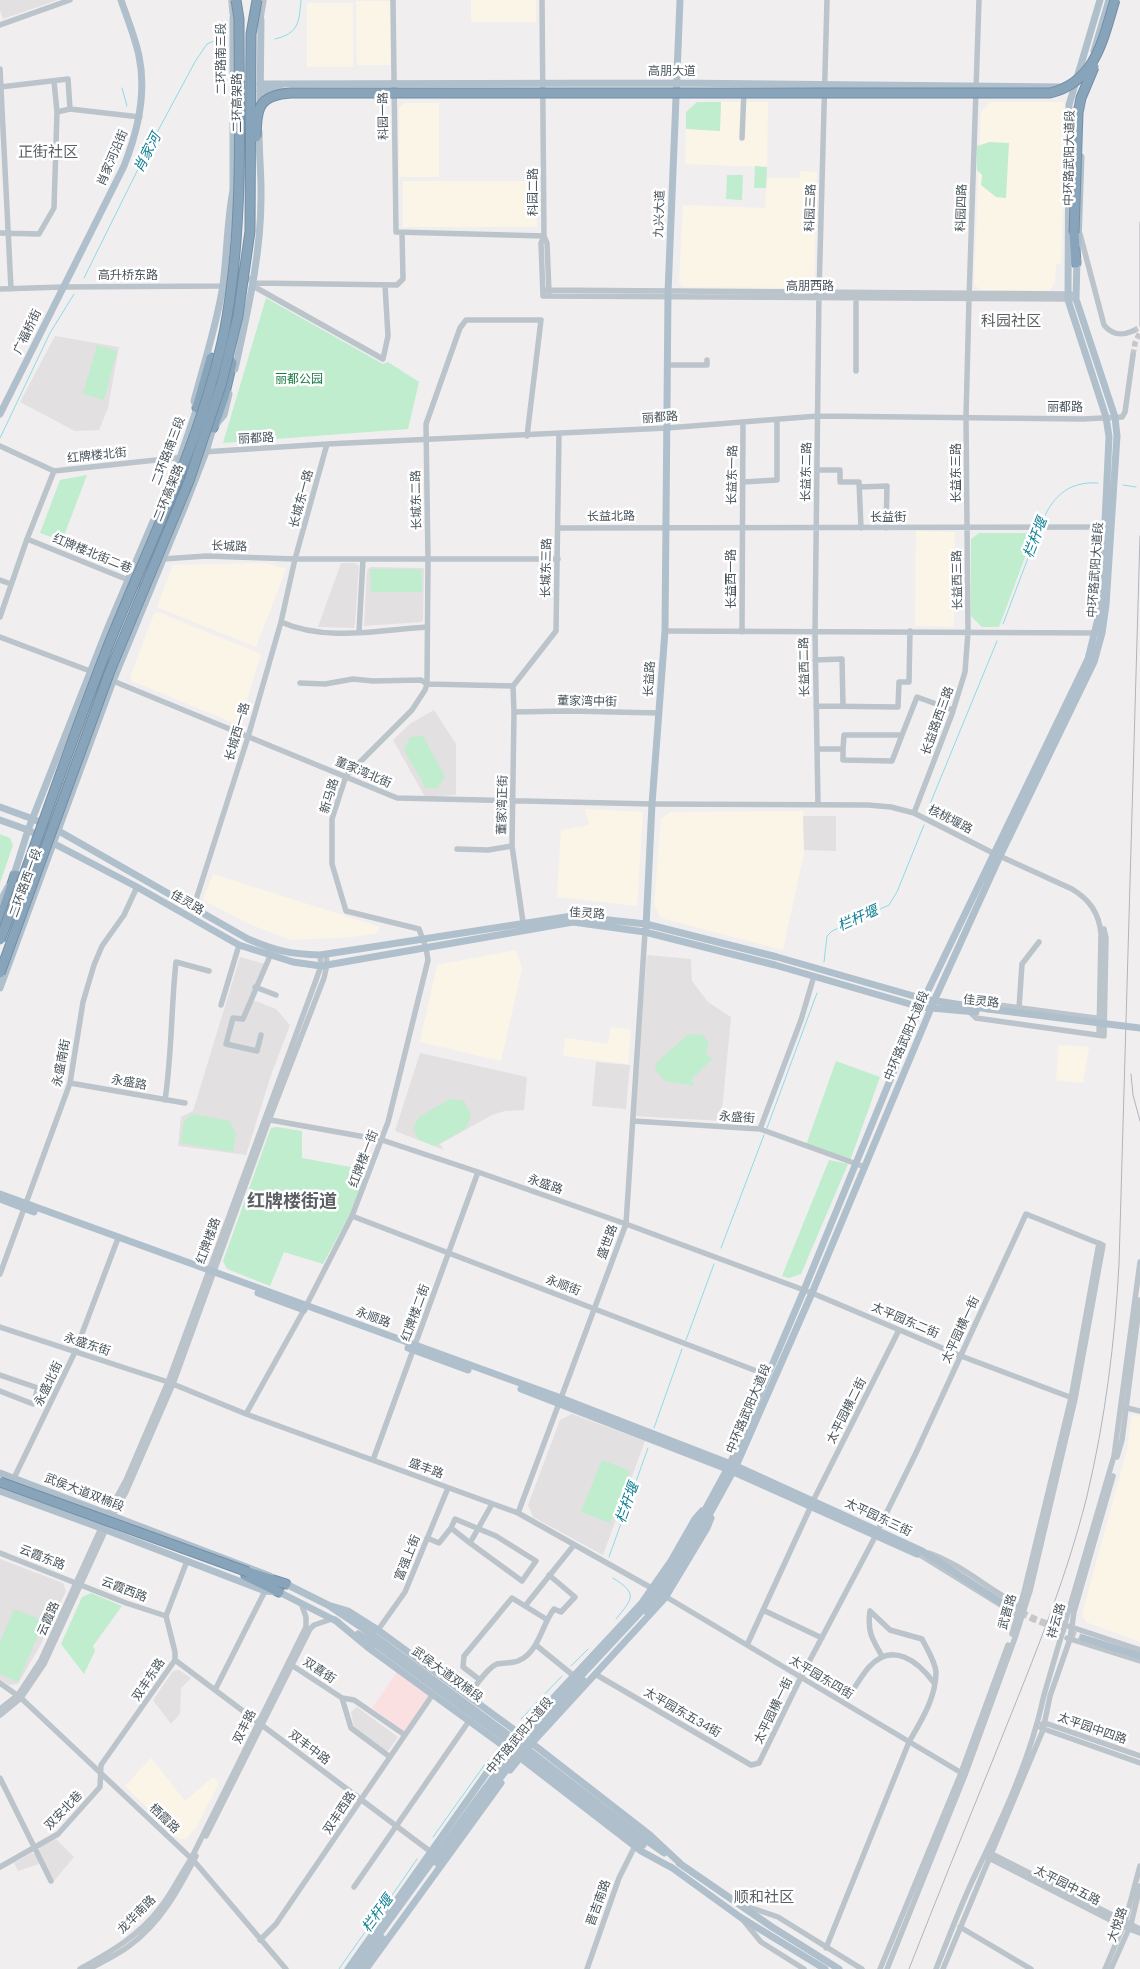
<!DOCTYPE html>
<html>
<head>
<meta charset="utf-8">
<style>
	body { margin:0 }
	canvas { display:block; background:#f1eeef }
</style>
</head>
<body>
<canvas width="1140" height="1969"></canvas>
<script>
const context = document.querySelector('canvas').getContext('2d');
context.lineJoin = 'round';
function fillPath(path, color) {
  context.fillStyle = color;
  context.fill(path, 'evenodd');
}
function stroke(path, color, width, dash) {
  context.strokeStyle = color;
  context.lineWidth = width;
  context.lineCap = dash ? 'butt' : 'round';
  context.setLineDash(dash || []);
  context.stroke(path);
}
function drawText(font, color, halo, rows, align = 'center') {
  context.font = font + ' "DM Sans","Noto Sans SC",sans-serif';
  context.lineWidth = 5;
  context.setLineDash([]);
  context.textBaseline = 'middle';
  context.strokeStyle = halo;
  context.fillStyle = color;
  for (const [text, x, y, turn = 0] of rows) {
    context.save();
    context.translate(x, y);
    context.rotate((+turn || 0) * Math.PI / 180);
    context.textAlign = isNaN(turn) ? turn : align;
    if (halo) context.strokeText(text, 0, 0);
    context.fillText(text, 0, 0);
    context.restore();
  }
}
fillPath(new Path2D(`
	M471,0H536V22H471Z
	M356,1H390L391,65H357Z
	M307,3H353V67H307Z
	M721,102H768L767,167L685,164L686,129L720,131Z
	M990,102H1063L1066,107L1061,264H1056L1055,283L1049,291L980,290L974,284L981,112Z
	M405,103H439V177H399V108Z
	M800,171L817,172L814,283L807,288L683,287L679,283L683,205L765,208L767,178H800Z
	M403,181H536L537,227H403Z
	M916,531L955,532L954,627L915,626Z
	M265,563L286,569L256,647L157,607L173,565Z
	M158,612L261,654L239,725L132,681L130,677L154,614Z
	M585,809L643,812L637,906L557,897L561,830L589,825Z
	M803,811L804,853L783,950L661,918L654,904L661,819L671,812Z
	M213,874L380,927L377,933L352,937L291,940L249,924L203,900Z
	M516,950L522,968L501,1061L420,1042L437,965Z
	M611,1027L631,1030L628,1064L563,1056L565,1038L608,1044Z
	M1059,1045L1089,1047L1083,1083L1056,1080Z
	M1134,1415L1140,1416V1642L1086,1622L1082,1614L1127,1450L1131,1417Z
	M151,1758L185,1801L213,1777L219,1783L197,1826L186,1839H179L125,1786Z`), '#fbf5e8');
fillPath(new Path2D(`
	M0,0H58L3,19L0,10Z
	M55,336L119,347L108,408L99,430L75,431L20,402Z
	M341,563H355L359,566L355,624L354,628L318,627Z
	M370,567L424,568L423,620L422,622L364,626L367,570Z
	M434,710L456,744V795L425,797L393,740L411,723Z
	M803,816H836V851L804,850Z
	M647,955L691,959L692,981L708,1002L731,1017L721,1121L634,1116Z
	M240,957L269,965L253,1000L276,1009L290,1025L271,1075L246,1155L178,1146L181,1117L193,1111Z
	M420,1053L527,1077L524,1110L505,1111L492,1115L440,1144L444,1150L395,1131Z
	M596,1062L630,1065L626,1109L592,1106Z
	M572,1414L645,1441L603,1555L533,1517L528,1505L560,1420Z
	M0,1559L63,1583L66,1591L41,1644L18,1684L9,1685L0,1679Z
	M179,1670L191,1678L181,1688L180,1714L171,1724L153,1700L173,1671Z
	M357,1707L398,1737L389,1750L386,1752L354,1727L351,1712Z
	M56,1839L74,1857L54,1881L38,1852L40,1847Z
	M32,1853L36,1855L39,1864L18,1871L14,1863Z`), '#e2e0e0');
fillPath(new Path2D(`
	M397,1672L431,1696L406,1732L372,1708Z`), '#fae0e0');
fillPath(new Path2D(`
	M697,102H721L720,131L686,129V112Z
	M990,142L1009,143L1006,198L996,197L981,185L982,175L977,170V146Z
	M755,166L767,167L766,188H754Z
	M727,175H743L742,200L726,199Z
	M266,298L383,364L388,362L419,382L408,429L223,443Z
	M97,345L117,351L104,400L83,394Z
	M87,475L62,541L40,533L60,480Z
	M979,533H1034L999,627H982L971,616V539Z
	M370,569H421L422,592H371Z
	M423,736L445,777L437,788H426L404,750L410,737Z
	M0,834L10,838L13,845L0,883Z
	M689,1034L703,1035L709,1044L706,1054L712,1059L691,1080L694,1086L665,1081L655,1069L656,1063Z
	M836,1061L880,1077L850,1161L806,1145Z
	M450,1099L464,1101L471,1116L465,1129L435,1146L419,1140L413,1129L419,1117Z
	M193,1114L229,1121L236,1133L233,1152L180,1143L184,1121Z
	M277,1127L302,1131V1158L367,1170L349,1216L323,1264L284,1252L270,1286L227,1269L223,1261L269,1133L271,1128Z
	M829,1160L848,1164L801,1274L789,1278L782,1276Z
	M602,1460L630,1471L610,1523L581,1512Z
	M91,1593L122,1606L93,1646L95,1651L84,1674L61,1644L82,1597Z
	M14,1609L44,1621L18,1682L0,1674V1642Z`), '#bfedce');
stroke(new Path2D(`
	M275,39C299,33 299,23 301,0
	M122,88L127,106
	M146,143L148,148
	M84,278L146,153L196,60L207,44L221,38
	M0,438L50,333L74,294
	M1123,485L1136,487
	M1041,525C1051,498 1067,481 1098,483
	M1003,624L1039,529
	M929,812L930,804L997,641
	M824,962L827,936L832,931L889,905L897,892L924,825
	M767,1128L817,993
	M721,1248L764,1135
	M686,1340L714,1264
	M654,1428L682,1349
	M609,1557L648,1448
	M613,1578C639,1594 632,1599 616,1619
	M571,1666L588,1649
	M521,1719L562,1676
	M433,1837L488,1760
	M339,1969C364,1932 392,1897 417,1859`), '#8ddae8', 1);
stroke(new Path2D(`
	M1133,331L1140,327
	M1133,355L1135,343L1140,332`), '#c6c7ca', 5.5, [5.5, 3]);
stroke(new Path2D(`
	M1002,1603L1034,1619L1083,1638`), '#c6c7ca', 7, [7, 3.5]);
const highway = new Path2D(`
	M1074,233L1076,263
	M197,408L211,358
	M213,428L224,397L232,363
	M0,921L15,875
	M248,1572L286,1584
	M246,1576L279,1592`);
stroke(highway, '#738fa7', 11);
stroke(new Path2D(`
	M231,0L232,13
	M393,0L396,232L544,236L542,0
	M261,18L264,0
	M0,25L70,0
	M0,69L11,289
	M0,87L68,79L70,109
	M57,112L70,109L140,117
	M742,138L744,91
	M0,233L39,234L54,208L57,112L54,81
	M1080,234L1104,325C1112,335 1121,336 1133,331
	M544,236L541,243L543,296L1072,299
	M544,236L547,243L549,292
	M254,283L397,285L403,279L402,233
	M253,286L383,359L388,336L385,285
	M0,289L63,287L223,286L254,278
	M543,290L1071,294
	M668,365H707V360
	M856,371V297
	M0,446L54,471
	M203,452L327,444L667,428L818,416L1083,419L1122,417L1125,412L1133,355
	M817,470H840V482H859L861,528
	M54,471L184,457
	M743,482L777,480V420
	M860,487L887,486L886,528
	M558,528L1108,527
	M27,539L148,588
	M163,559L206,556L295,559H558
	M0,580L11,584
	M0,617L27,539L54,471
	M281,622C326,642 379,630 427,627
	M665,631L1098,633
	M359,632L363,559
	M742,632L743,423
	M0,637L90,671
	M815,660L842,659L843,706
	M113,681L397,798L652,804L868,805L891,807L914,813L993,853L1072,889C1090,900 1099,913 1101,934L1099,1035
	M300,683L325,684L353,679L373,681L421,680L427,684L513,686
	M513,686L556,631L559,434
	M513,686L514,712L512,846L523,922
	M816,706L898,707L899,682H909L910,631
	M514,712L568,711L659,713
	M817,749H843L844,735H902L917,697L953,710
	M843,749V760L892,761L902,735
	M818,805L815,632L819,292L827,0
	M914,813L952,714L965,672L968,632L966,417L969,299L979,0
	M457,849L488,850L512,846
	M193,909L248,737L281,622L295,559L327,444
	M255,987L276,995
	M221,1005L239,945
	M970,1006L976,1002L1103,1019
	M1019,1008L1022,964L1039,942
	M969,1011L976,1018L1104,1036L1106,938L1104,929
	M261,1035L257,1051L226,1044L233,1018L243,1019L270,956
	M70,1083L185,1103
	M165,1100C172,1054 171,1008 176,962L209,971
	M265,1119L382,1140L478,1172L626,1224L812,1293L961,1356L1075,1399
	M633,1121L760,1129L865,1167
	M760,1129L801,1020L814,976
	M352,1216L767,1375
	M0,1274L70,1083L83,1002L94,965L102,946L124,915L137,887
	M0,1327L168,1382L246,1414L518,1513L655,1590
	M0,1375L38,1388L33,1404L0,1391
	M1123,1407L1140,1411
	M246,1414L304,1310L352,1216L388,1122L428,960L426,948L419,929L346,911L332,864V819L346,776L412,710L425,690L427,684L428,560L426,424L460,328L466,320H541L527,436
	M1117,1457L1122,1440L1140,1300
	M373,1460L478,1172
	M14,1478L75,1352L117,1241
	M813,1501L899,1330
	M518,1513L626,1224L645,932
	M106,1517L126,1480L168,1382L316,980L321,966L320,955
	M878,1530L915,1455L1026,1214L1103,1245L1075,1399L1030,1591L1016,1635L965,1775L887,1969
	M427,1538L439,1543L451,1528
	M470,1543L451,1528L455,1519L496,1536L536,1561L522,1581L470,1543L492,1504
	M0,1553L126,1603L166,1616
	M929,1553C963,1565 990,1591 1022,1607
	M920,1555L1020,1617
	M663,1595L965,1775
	M525,1606L546,1619
	M763,1610L822,1638
	M870,1611C867,1631 872,1639 882,1656
	M1068,1626L1140,1650
	M378,1630L405,1592L448,1488
	M1012,1634L1024,1592L1071,1398L1099,1243
	M1067,1638L1140,1661
	M747,1645L811,1506
	M537,1646L574,1676
	M175,1660L431,1852
	M293,1666L342,1698L351,1728L390,1757
	M595,1674L751,1765L759,1763L801,1677L876,1535
	M480,1680L463,1667L464,1656L512,1598L525,1606L574,1545
	M0,1683L21,1698L194,1861L286,1969
	M215,1690L265,1591
	M853,1690C858,1682 863,1674 869,1667C892,1641 918,1661 934,1683
	M468,1696C475,1687 487,1668 497,1664C504,1662 514,1664 520,1660C539,1651 542,1624 554,1609L561,1612L575,1597L549,1575
	M342,1698L354,1700L405,1735
	M0,1709L18,1695L41,1660L102,1526
	M0,1715L21,1698L44,1664L112,1516L126,1492L173,1384L269,1120L324,978L327,965L326,954
	M1042,1724L1045,1723L1140,1756
	M1041,1728L1140,1763
	M0,1778L51,1881
	M206,1836L310,1629L314,1625L332,1619
	M990,1853L1140,1929
	M987,1857L1124,1927L1140,1933
	M0,1867L58,1834L100,1787L101,1765L175,1660V1652L166,1616L187,1561
	M354,1887L469,1721
	M743,1905L778,1917L862,1969
	M743,1920L761,1942L804,1969
	M960,1927L1031,1969
	M260,1940L276,1924L433,1694
	M826,1948L909,1742C921,1721 936,1698 936,1672C935,1661 927,1649 922,1639L890,1630L870,1611
	M80,1969C110,1952 139,1936 160,1908C172,1893 180,1875 191,1859L306,1627V1617L301,1603
	M89,1969C102,1962 117,1955 129,1946C161,1923 179,1889 196,1856
	M587,1969L619,1878L635,1846
	M880,1969L961,1773L1008,1645
	M936,1969C949,1937 961,1904 976,1873C1003,1817 1031,1757 1044,1695L1114,1456L1140,1262
	M943,1969L1043,1730L1050,1696L1070,1639L1074,1612L1113,1476
	M1105,1969L1125,1922L1140,1866
	M1111,1969L1131,1924L1140,1886`), '#bbc4cb', 5.5);
stroke(new Path2D(`
	M257,3L261,20L260,109
	M1094,51L1109,0
	M260,84L676,83L1063,87
	M260,91H282
	M1078,244L1081,157
	M235,369C248,310 262,251 261,190C261,171 259,152 259,132
	M0,414L124,166C138,131 147,94 139,56C135,37 127,18 121,0
	M0,807L33,819L57,830L248,939C276,951 290,954 320,955L572,916L646,924L777,957L924,999L988,1009
	M0,820L28,830L137,887L239,945L293,962L321,966L573,922L645,932L775,965L920,1007L976,1012
	M13,878L28,830L108,627L180,458L197,408L194,401C204,363 217,324 223,285C227,254 227,222 233,190V18L235,6
	M0,902L8,887
	M646,927L652,804L665,631L668,293L680,0
	M0,988L113,681L185,506L206,452L213,428L224,415L229,394
	M0,1194L561,1398L736,1466L922,1551L1002,1603
	M0,1199L34,1212
	M258,1293L304,1310
	M408,1348L468,1370
	M521,1389L727,1469L917,1554
	M0,1473L270,1576
	M0,1491L101,1528L265,1591L279,1592L338,1622
	M699,1521L730,1464L804,1290L920,1007L1088,659L1101,606L1109,437L1106,417L1068,300L1069,105L1100,0
	M703,1526L736,1466L812,1293L934,1001L1000,856L1094,662L1102,633L1106,605L1117,436L1115,417L1076,299L1077,259
	M282,1582L328,1605L373,1635
	M328,1605L348,1611L378,1630L520,1734L650,1835L683,1866
	M335,1620L370,1649L509,1750
	M358,1634L375,1644
	M1083,1638L1140,1656
	M518,1756L641,1851L674,1869
	M510,1770L532,1743L665,1598L707,1528L711,1518
	M647,1841L664,1853
	M679,1863L772,1927L839,1969
	M671,1867L740,1917L825,1969
	M348,1969L493,1764L528,1725L641,1604L671,1561L695,1519L702,1511
	M354,1969L378,1936
	M360,1969L382,1938
	M366,1969L501,1783`), '#afc0cc', 7);
stroke(highway, '#88a4bb', 9);
stroke(new Path2D(`
	M1140,222V326
	M1131,1074L1133,1095L1140,1121
	M909,1969C936,1900 964,1831 992,1762C1027,1674 1064,1588 1087,1496C1105,1420 1115,1342 1119,1264L1140,536`), '#b1b4b9', 1);
const highwayBridge = new Path2D(`
	M256,137C257,108 258,95 291,93H1050C1096,82 1103,39 1115,0
	M1074,233L1078,113L1081,98L1094,67
	M0,940C36,845 68,749 105,654C147,547 202,442 225,328C244,226 239,122 239,19L236,0
	M0,973L110,671L189,481L222,382L238,316L250,231L251,34L257,0
	M0,1482L248,1572`);
stroke(highwayBridge, '#738fa7', 11, []);
stroke(new Path2D(`
	M988,1009L1140,1028
	M647,1612L673,1577L703,1526
	M373,1635L514,1739L647,1841
	M375,1644L508,1741L643,1845
	M437,1863L528,1741L583,1680
	M378,1936L478,1798L523,1738L648,1604L678,1560L699,1521`), '#afc0cc', 7);
stroke(highwayBridge, '#88a4bb', 9);
drawText('12px', '#47535b', '#fff', [
	["二环路南三段",222,59,-90],
	["高朋大道",672,72],
	["二环高架路",238,103,-90],
	["科园一路",384,116,-91],
	["肖家河沿街",113,158,-67],
	["中环路武阳大道段",1070,158,-89],
	["科园二路",534,192,-90],
	["科园三路",811,208,-88],
	["科园四路",962,208,-88],
	["九兴大道",660,214,-88],
	["高升桥东路",128,276],
	["高朋西路",810,287],
	["广福桥街",28,332,-64],
	["丽都路",1065,408],
	["丽都路",660,418,-4],
	["丽都路",256,439,-3],
	["二环路南三段",169,451,-69],
	["红牌楼北街",97,456,-6],
	["长益东二路",807,472,-89],
	["长益东三路",957,473,-90],
	["长益东一路",733,475,-89],
	["二环高架路",169,493,-68],
	["长城东一路",302,499,-75],
	["长城东二路",417,500,-91],
	["长益北路",611,517,-1],
	["长益街",888,518],
	["长城路",229,547,2],
	["红牌楼北街二巷",92,554,22],
	["长城东三路",547,568,-89],
	["中环路武阳大道段",1096,570,-86],
	["长益西一路",732,579,-90],
	["长益西三路",958,580,-91],
	["长益西二路",805,667,-91],
	["长益路",650,679,-86],
	["董家湾中街",587,702,1],
	["长益路西三路",938,721,-70],
	["长城西一路",238,732,-74],
	["董家湾北街",363,773,23],
	["新马路",330,796,-73],
	["董家湾正街",503,805,-89],
	["核桃堰路",950,820,27],
	["二环路西一段",26,883,-70],
	["佳灵路",187,903,30],
	["佳灵路",587,914,4],
	["佳灵路",981,1002,6],
	["中环路武阳大道段",907,1036,-67],
	["永盛南街",62,1063,-79],
	["永盛路",129,1083,10],
	["永盛街",737,1118,4],
	["红牌楼一街",364,1159,-69],
	["永盛路",545,1185,19],
	["红牌楼路",209,1241,-70],
	["盛世路",608,1242,-70],
	["永顺街",563,1286,21],
	["红牌楼二街",416,1313,-70],
	["永顺路",373,1318,20],
	["太平园东二街",905,1321,23],
	["太平园横一街",961,1330,-65],
	["永盛东街",87,1345,18],
	["永盛北街",49,1384,-64],
	["中环路武阳大道段",749,1409,-67],
	["太平园横二街",847,1411,-63],
	["盛丰路",426,1469,20],
	["武侯大道双楠段",84,1493,21],
	["太平园东三街",878,1518,25],
	["云霞东路",42,1558,21],
	["富强上街",408,1558,-68],
	["云霞西路",124,1590,21],
	["武晋路",1008,1612,-74],
	["云霞路",49,1619,-66],
	["祥云路",1057,1621,-74],
	["双喜街",319,1671,33],
	["武侯大道双楠段",447,1675,36],
	["太平园东四街",821,1678,31],
	["双丰东路",149,1680,-56],
	["太平园横一街",774,1711,-64],
	["太平园东五34街",682,1713,30],
	["双丰路",245,1727,-63],
	["太平园中四路",1092,1729,19],
	["中环路武阳大道段",520,1736,-50],
	["双丰中路",309,1748,37],
	["双安北巷",64,1811,-46],
	["双丰西路",340,1813,-56],
	["栖霞路",164,1819,44],
	["太平园中五路",1067,1886,27],
	["晋吉南路",599,1903,-70],
	["龙华南路",137,1915,-45],
	["大悦路",1118,1925,-71]
]);
drawText('12px', '#1b7a45', '#fff', [
	["丽都公园",299,380]
]);
drawText('italic 14px', '#128194', '#fff', [
	["肖家河",148,153,-63],
	["栏杆堰",1036,538,-69],
	["栏杆堰",858,919,-24],
	["栏杆堰",628,1503,-70],
	["栏杆堰",378,1914,-54]
]);
drawText('15px', '#5b5f63', '#fff', [
	["正街社区",48,153],
	["科园社区",1011,322],
	["顺和社区",764,1898]
]);
drawText('bold 18px', '#5b5f63', '#fff', [
	["红牌楼街道",292,1202]
]);
</script>
</body>
</html>
